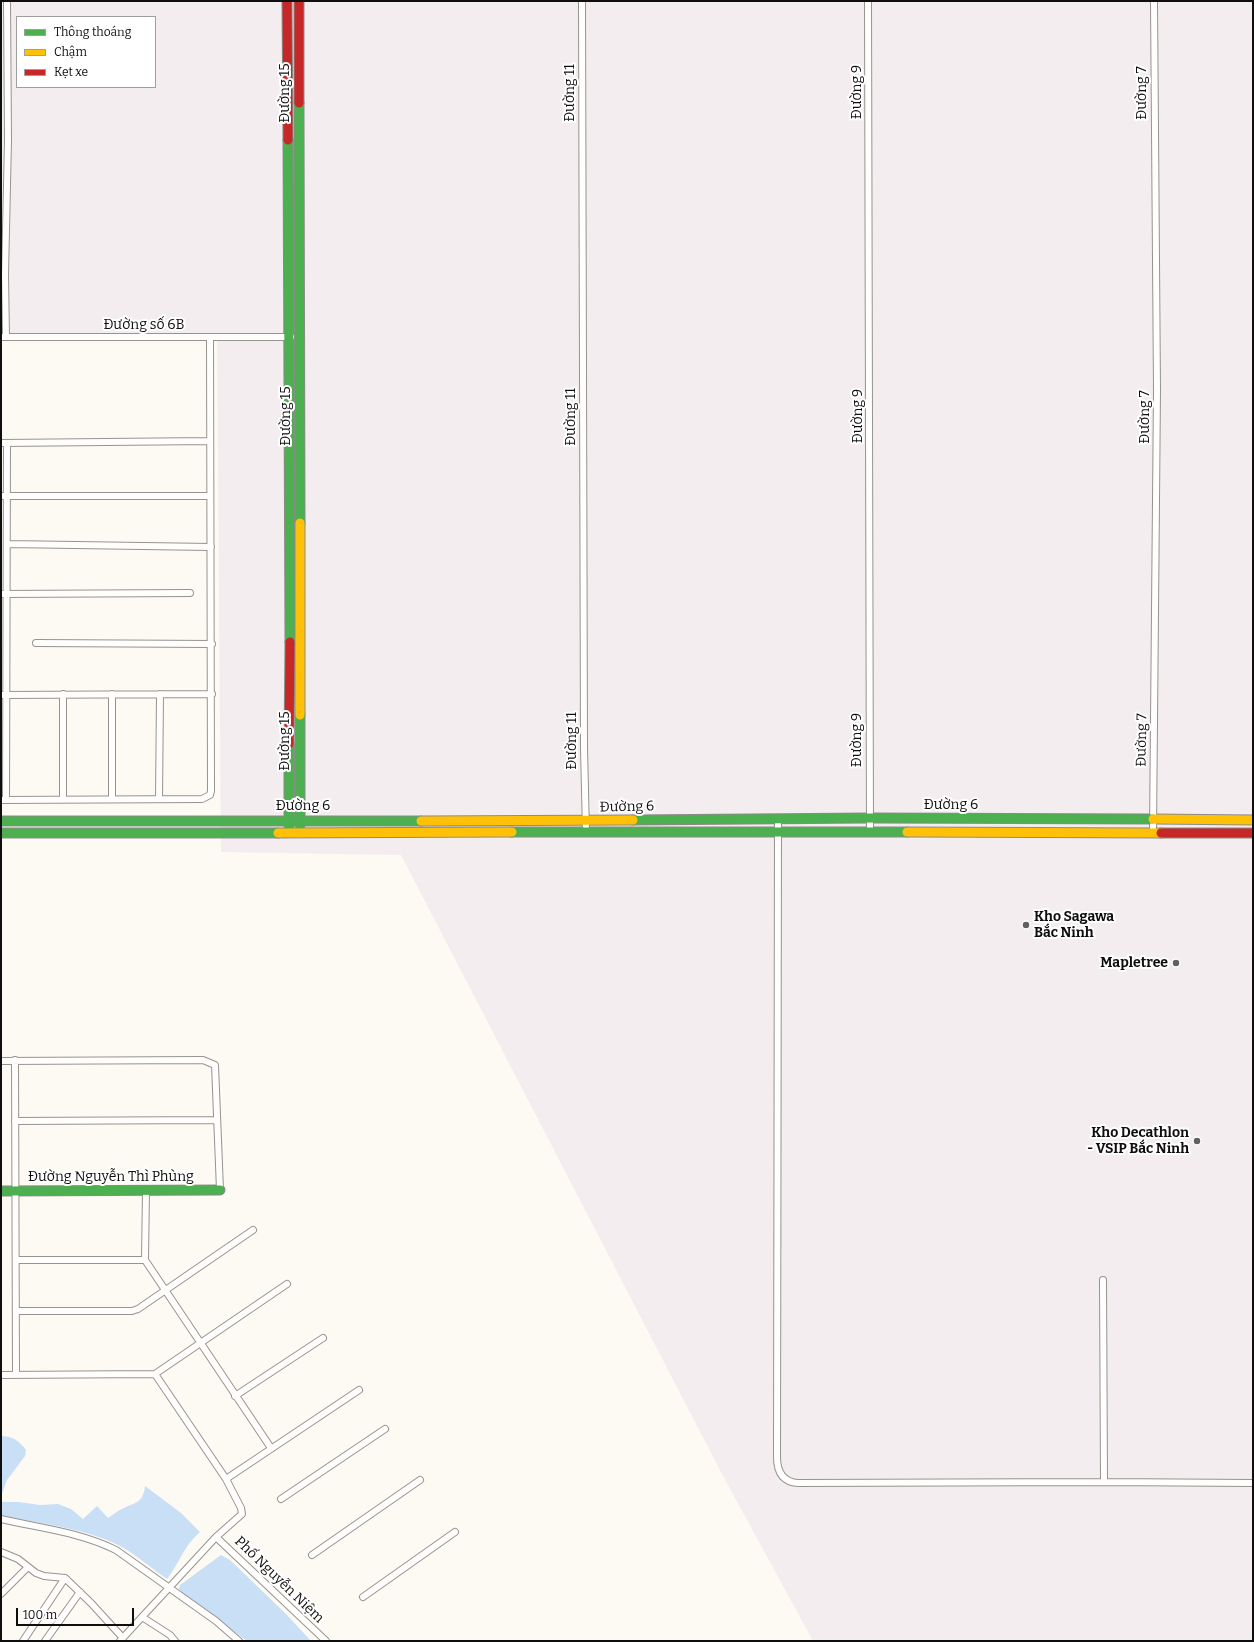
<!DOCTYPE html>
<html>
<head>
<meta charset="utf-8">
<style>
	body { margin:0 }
	#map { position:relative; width:1254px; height:1642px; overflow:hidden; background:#fcfaf2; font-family:Bitter,serif }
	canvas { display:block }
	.frame { position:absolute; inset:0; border:2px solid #0e0e0e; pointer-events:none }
	.legend { position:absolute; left:16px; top:16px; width:140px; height:72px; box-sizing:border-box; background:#fff; border:1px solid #9f9f9f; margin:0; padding:5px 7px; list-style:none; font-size:12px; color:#0e0e0e }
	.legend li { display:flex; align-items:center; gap:8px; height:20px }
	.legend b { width:20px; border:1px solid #9f9f9f }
	.scale { position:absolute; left:16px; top:1608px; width:118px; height:18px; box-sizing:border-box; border:2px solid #0e0e0e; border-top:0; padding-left:5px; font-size:12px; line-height:14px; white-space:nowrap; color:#0e0e0e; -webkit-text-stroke:3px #fff; paint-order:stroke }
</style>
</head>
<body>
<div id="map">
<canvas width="1254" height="1642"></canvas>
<div class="frame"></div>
<ul class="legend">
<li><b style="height:5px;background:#4caf50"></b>Thông thoáng</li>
<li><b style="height:5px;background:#ffc107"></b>Chậm</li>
<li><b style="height:5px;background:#c62828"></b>Kẹt xe</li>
</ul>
<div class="scale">100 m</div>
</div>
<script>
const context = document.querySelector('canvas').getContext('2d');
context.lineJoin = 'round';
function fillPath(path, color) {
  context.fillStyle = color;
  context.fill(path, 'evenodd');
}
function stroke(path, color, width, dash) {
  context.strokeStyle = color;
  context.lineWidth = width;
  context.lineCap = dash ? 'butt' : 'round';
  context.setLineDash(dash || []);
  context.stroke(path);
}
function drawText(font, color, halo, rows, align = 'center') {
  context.font = font + ' Bitter,serif';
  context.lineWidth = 4;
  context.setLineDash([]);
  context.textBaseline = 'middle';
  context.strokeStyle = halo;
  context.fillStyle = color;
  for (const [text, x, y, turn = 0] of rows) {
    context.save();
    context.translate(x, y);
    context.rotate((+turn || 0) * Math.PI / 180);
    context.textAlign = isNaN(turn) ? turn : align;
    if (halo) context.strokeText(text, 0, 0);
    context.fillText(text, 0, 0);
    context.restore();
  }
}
fillPath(new Path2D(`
	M1,1H1253V1641H813L723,1476L401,855L221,852L217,335H1ZM17,17H155V87H17Z`), '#f4edef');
fillPath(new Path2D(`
	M1,1436C13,1436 19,1441 26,1450L25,1456L7,1480L1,1496Z
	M145,1486L181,1513L200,1532C184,1545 179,1564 167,1579C152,1569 138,1556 122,1547C84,1527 42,1525 1,1515V1502H19L40,1505L58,1504L71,1509L83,1519L97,1506L108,1518C113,1515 117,1511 122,1509C135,1502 143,1504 145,1486Z
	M221,1555L230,1560L286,1614L311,1641H247L181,1592L179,1589L180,1585Z`), '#c8dff6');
const street = new Path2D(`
	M582,1L584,748L586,832
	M868,1L870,832
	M1,337H291
	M6,337L5,275L8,140L7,1
	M1,443L210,441
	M1,496H210
	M7,544L211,547
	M1,594L190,593
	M36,643L212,644
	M63,694V799
	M1,695L212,694
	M112,798V694
	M159,799L160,694
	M1,800L202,799L210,795L211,791L210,337
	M6,800L7,443
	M778,819L777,1457C777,1472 783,1482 798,1483L1104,1482
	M1153,832L1157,390L1154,1
	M15,1060L16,1375
	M1,1061L203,1060L215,1065L220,1190
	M15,1121L217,1120
	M146,1190L145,1260L271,1448
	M16,1260H145
	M1103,1280L1104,1482L1253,1483
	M16,1311H132L138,1309L253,1230
	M1,1375L155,1374L287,1284
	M235,1396L323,1338
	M226,1479L359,1390
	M281,1499L385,1429
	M1,1519C40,1528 80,1532 116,1550L216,1621L239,1641
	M216,1537L326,1641
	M1,1552L18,1559L36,1573L44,1576L65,1578L91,1603L123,1638
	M312,1555L420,1480
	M1,1594L28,1567
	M363,1597L455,1532
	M142,1617L216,1537L242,1514L241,1508L226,1479L155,1374
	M23,1641L65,1578
	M45,1641L80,1592
	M120,1641L142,1617L170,1635L175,1641`);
const fast = new Path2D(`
	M299,103L300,523
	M288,140L290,642
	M300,715V825
	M633,820L869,818L1153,819
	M1,821H421
	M289,826V744
	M512,832H907
	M1,833H278
	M1,1191L220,1190`);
const slow = new Path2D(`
	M300,523V715
	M1153,819L1253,820
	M421,821L633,820
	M907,832L1161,833
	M278,833L512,832`);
const jam = new Path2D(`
	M287,1L288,140
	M299,1V103
	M289,744L290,642
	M1161,833H1253`);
stroke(street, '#959491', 8);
stroke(fast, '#8c8b87', 11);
stroke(slow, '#8c8b87', 11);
stroke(jam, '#8c8b87', 11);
stroke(street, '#fffefd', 6);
stroke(fast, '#4caf50', 9);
stroke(slow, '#ffc107', 9);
stroke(jam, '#c62828', 9);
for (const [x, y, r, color] of [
	[1026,925,4,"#61615e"],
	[1176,963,4,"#61615e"],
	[1197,1141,4,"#61615e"]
]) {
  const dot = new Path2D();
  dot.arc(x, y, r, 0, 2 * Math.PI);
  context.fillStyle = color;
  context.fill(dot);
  stroke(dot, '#fff', 1.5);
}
drawText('14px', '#0e0e0e', '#fff', [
	["Đường 9",857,92,-90],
	["Đường 15",285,93,-90],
	["Đường 11",570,93,-90],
	["Đường 7",1142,93,-90],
	["Đường số 6B",144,325],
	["Đường 15",286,416,-90],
	["Đường 9",858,416,-90],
	["Đường 11",571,417,-90],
	["Đường 7",1145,417,-90],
	["Đường 9",857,740,-90],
	["Đường 7",1142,740,-89],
	["Đường 15",285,741,-90],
	["Đường 11",572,741,-90],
	["Đường 6",951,805],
	["Đường 6",303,806],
	["Đường 6",627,807,-1],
	["Đường Nguyễn Thì Phùng",111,1177],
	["Phố Nguyễn Niệm",279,1580,44]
]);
drawText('bold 14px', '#0e0e0e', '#fff', [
	["Kho Sagawa",1034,917,"left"],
	["Bắc Ninh",1034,933,"left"],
	["Mapletree",1168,963],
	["Kho Decathlon",1189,1133],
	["- VSIP Bắc Ninh",1189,1149]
], 'right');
</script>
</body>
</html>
